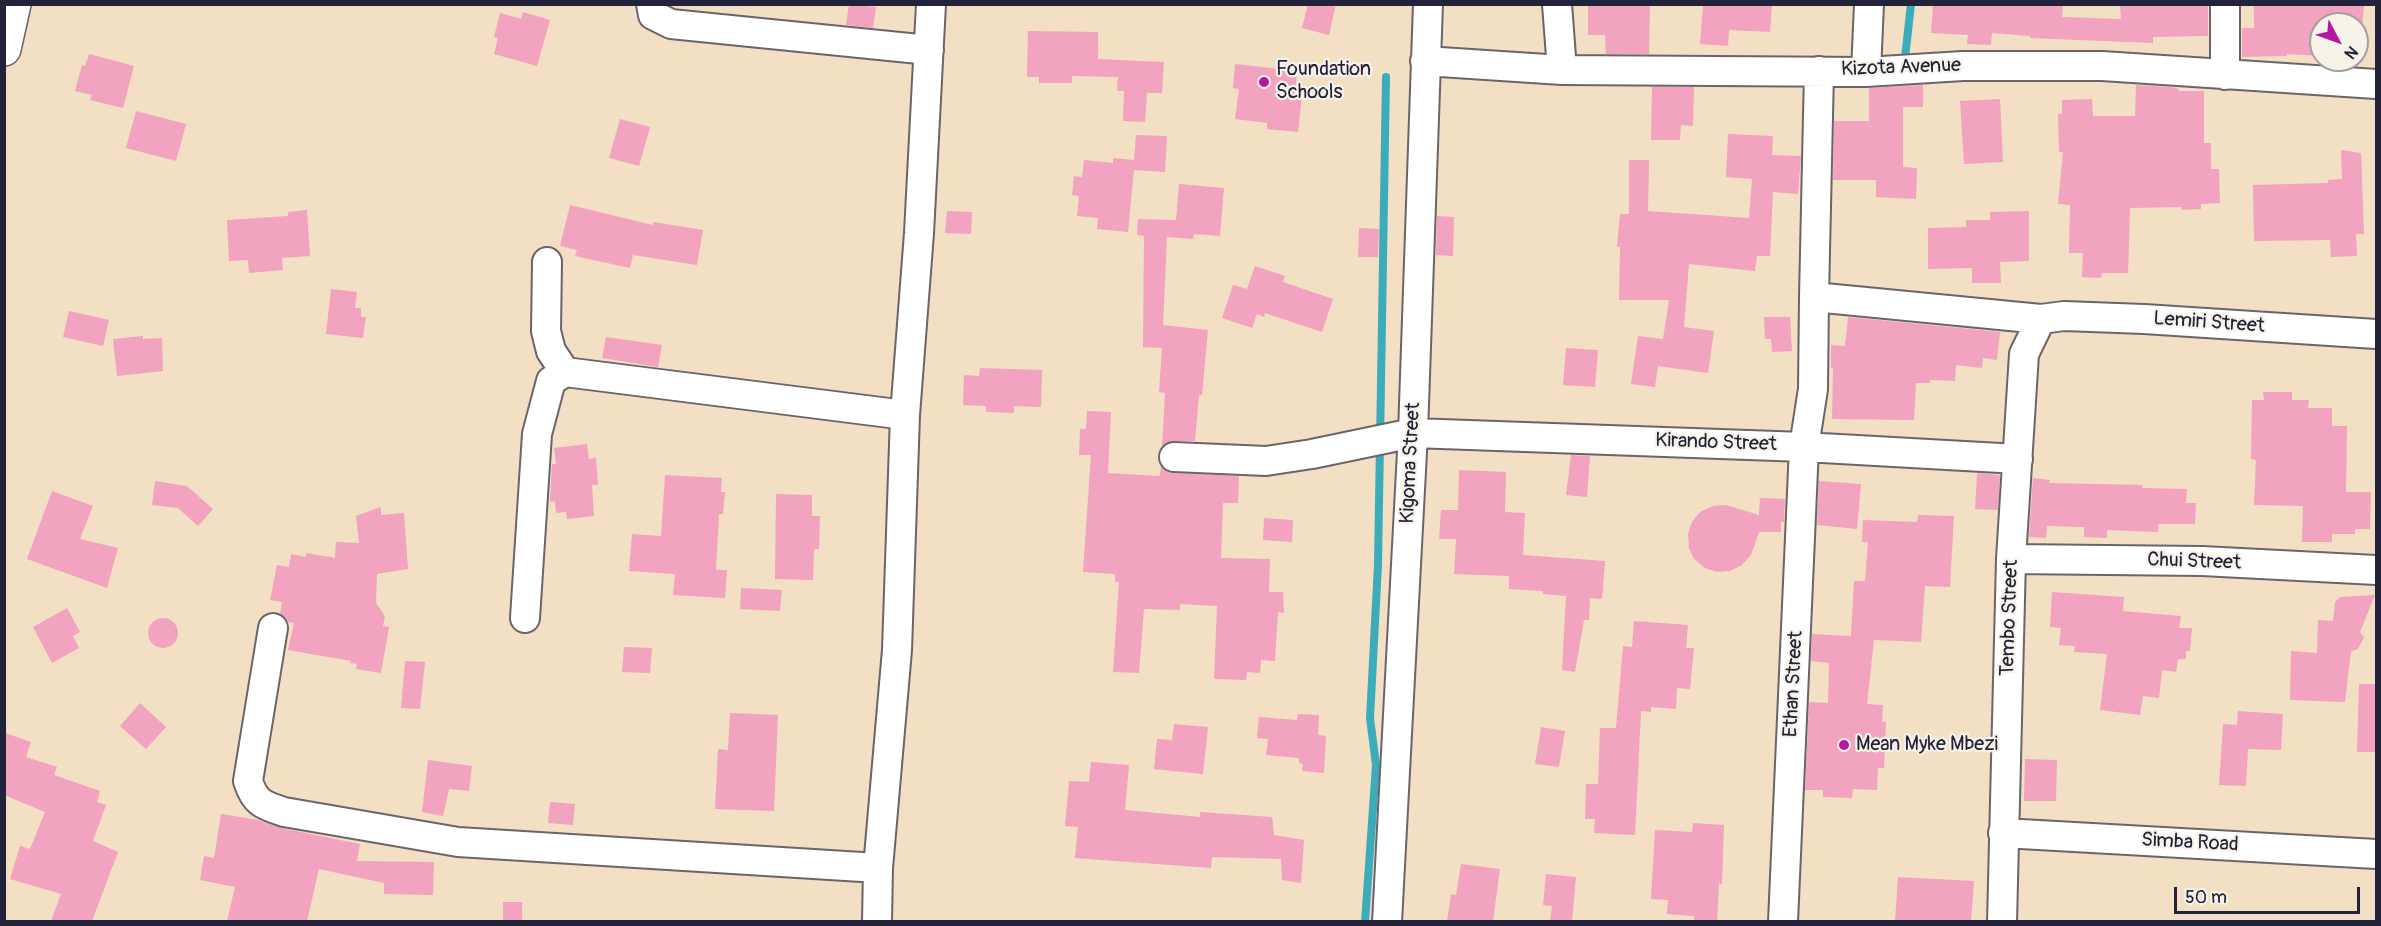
<!DOCTYPE html>
<html>
<head>
<meta charset="utf-8">
<style>
	body { margin:0 }
	#map { position:relative; width:2381px; height:926px; overflow:hidden; background:#f2dfc4; font-family:Pangolin,sans-serif }
	canvas { display:block }
	.frame { position:absolute; inset:0; border:6px solid #22223b; pointer-events:none }
	.north { position:absolute; left:2309px; top:12px; width:60px; height:60px; box-sizing:border-box; background:#f7f3e8; border:2px solid #a29fa3; border-radius:50%; rotate:131deg; font-size:16px; font-weight:700; line-height:24px; text-align:center; color:#22223b }
	.north::after { content:''; display:block; margin:auto; width:21px; height:27px; background:#b5179e; clip-path:polygon(50% 0,100% 100%,50% 72%,0 100%) }
	.scale { position:absolute; left:2174px; top:887px; width:186px; height:27px; box-sizing:border-box; border:3px solid #22223b; border-top:0; padding-left:8px; font-size:18px; line-height:21px; white-space:nowrap; color:#22223b; -webkit-text-stroke:4px #f7f3e8; paint-order:stroke }
</style>
</head>
<body>
<div id="map">
<canvas width="2381" height="926"></canvas>
<div class="frame"></div>
<div class="north">N</div>
<div class="scale">50 m</div>
</div>
<script>
const context = document.querySelector('canvas').getContext('2d');
context.lineJoin = 'round';
function stroke(path, color, width, dash) {
  context.strokeStyle = color;
  context.lineWidth = width;
  context.lineCap = dash ? 'butt' : 'round';
  context.setLineDash(dash || []);
  context.stroke(path);
}
function fillPath(path, color) {
  context.fillStyle = color;
  context.fill(path, 'evenodd');
}
function drawText(font, color, halo, rows, align = 'center') {
  context.font = font + ' Pangolin,sans-serif';
  context.lineWidth = 4.5;
  context.setLineDash([]);
  context.textBaseline = 'middle';
  context.strokeStyle = halo;
  context.fillStyle = color;
  for (const [text, x, y, turn = 0] of rows) {
    context.save();
    context.translate(x, y);
    context.rotate((+turn || 0) * Math.PI / 180);
    context.textAlign = isNaN(turn) ? turn : align;
    if (halo) context.strokeText(text, 0, 0);
    context.fillText(text, 0, 0);
    context.restore();
  }
}
stroke(new Path2D(`
	M1905,58L1911,4
	M1365,922L1376,765L1370,718L1378,565L1386,77`), '#3dacba', 8);
fillPath(new Path2D(`
	M849,4L876,7L873,28L846,25Z
	M1308,4H1336L1329,35L1302,28Z
	M1588,4H1650L1649,54H1606L1605,35H1588Z
	M1703,4L1772,6L1770,32L1729,30L1728,46L1700,44Z
	M1933,4H2063L2062,17L2121,19L2120,4H2208V36L2153,37V43L2030,38V36L1992,33L1991,45L1967,44L1968,35L1931,33Z
	M2254,4H2364L2360,59L2357,58V24H2321V56L2287,54V56L2242,57V28H2254Z
	M523,12L550,20L537,66L494,54L498,38L494,37L500,13L521,19Z
	M1028,31L1098,32V59L1164,62L1162,93H1147L1145,122L1123,121L1124,91H1117L1118,77L1072,76V83H1039V77H1027Z
	M89,54L134,66L123,108L90,100L92,95L75,91L82,65L85,66Z
	M1235,64L1297,71L1295,94L1302,95L1298,132L1267,129V123L1235,119L1239,89L1233,88Z
	M1923,85V107H1903V167L1917,168L1916,199L1876,197V180H1833L1834,121H1869V88Z
	M2136,85L2172,87L2179,89V91H2204V143H2211V169H2219L2220,203L2201,204V209L2182,210V207L2130,208L2128,273H2102L2101,278L2082,277L2083,253H2069L2070,205L2058,204L2063,152H2059L2058,114H2062V100L2092,99L2093,116H2135Z
	M1652,87H1694L1693,126L1681,125L1680,140H1651Z
	M2000,99L2003,162L1964,164L1960,101Z
	M136,111L186,124L176,161L126,148Z
	M620,119L650,127L639,166L609,158Z
	M1728,134L1773,136L1772,155L1801,156L1798,194L1773,192L1770,256H1757L1755,271L1689,264L1684,327L1714,331L1708,373L1658,366L1655,387L1631,384L1638,336L1663,339L1669,300H1619L1620,247H1617L1620,214H1629V160H1649L1648,211L1749,218L1752,179L1726,177Z
	M1136,135L1167,136L1165,172L1134,170L1128,232L1097,229L1098,218L1077,216L1079,196L1072,195L1074,176L1082,177L1084,160L1113,163V158L1134,160Z
	M2341,150L2361,153L2364,234H2356L2357,256L2331,257L2330,240L2254,241L2253,185L2328,183V180L2342,179Z
	M1179,184L1224,188L1220,236L1194,234L1193,239L1167,237L1163,325L1208,330L1202,395H1199L1195,441H1174L1162,446L1165,393L1159,392L1162,348L1143,347L1144,236L1137,235L1138,219L1176,220Z
	M570,205L653,225V222L703,230L697,265L633,255L630,268L575,256L577,250L560,246Z
	M307,210L310,256L282,258L283,270L249,273L248,260L229,261L227,220L288,216V212Z
	M947,211L972,212L971,234L945,233Z
	M2029,211V261L2000,262L2001,283H1972V268L1928,269V228L1966,227V220H1990V212Z
	M1437,216L1454,217L1453,256L1436,255Z
	M1359,228L1379,229L1378,257H1358Z
	M1255,266L1285,276L1283,282L1333,299L1322,332L1265,313L1264,317L1257,314L1252,328L1222,318L1233,285L1247,289Z
	M331,289L357,292L355,308H361V317H366L363,338L326,334Z
	M69,311L109,320L103,346L63,337Z
	M1764,317H1790L1792,351L1772,352L1771,339H1765Z
	M1848,317L2000,332L1997,360L1983,358L1982,368L1956,365L1955,381L1930,380V383H1916L1914,420L1832,419L1833,368H1831V345L1845,346Z
	M143,336V339L162,338L163,371L117,376L113,339Z
	M606,337L662,345L658,367L602,358Z
	M1566,348L1598,350L1595,387L1563,385Z
	M980,368L1042,370L1041,407L1014,406V413L986,412V406L963,405L964,375L979,376Z
	M2263,392H2292V400H2309L2308,408H2332V426H2347L2346,492H2371L2370,529H2355V534H2332V542H2302L2303,506L2254,505L2256,460L2251,459L2252,400H2264Z
	M1087,411L1111,412L1108,473L1160,476L1161,466L1166,471L1173,473L1239,476L1238,503H1223L1221,558L1270,559L1269,592H1283L1284,613L1278,612L1275,661L1261,660L1260,673L1247,672L1246,680L1214,679L1217,606L1180,604V610L1144,609L1139,673L1113,672L1119,582H1115V574L1083,572L1091,455H1079L1080,429H1086Z
	M587,444L589,459L596,458L598,485H592L594,516L567,519L566,512L556,513L555,501L550,502L552,464H556L554,448Z
	M1571,455L1590,456L1587,497L1566,495Z
	M1459,470L1506,472L1505,512L1525,513L1523,555L1605,561L1602,599L1590,598L1589,620H1584L1575,672L1562,670L1566,596L1543,594V591L1509,589V576L1454,574L1456,539H1439L1441,510H1458Z
	M1977,473L2000,475L1998,510L1975,509Z
	M665,475L722,478L721,492H725L723,514H719L716,570H727L725,598L673,595L675,574L629,571L632,534L661,536Z
	M2033,478L2050,480L2049,483L2142,485V488L2187,489L2186,503H2196L2195,524H2158V532L2107,530V538L2084,537V527L2047,526L2046,538L2029,537Z
	M155,481L187,486L213,509L198,526L178,508L152,505Z
	M1819,481L1861,484L1857,529L1817,525Z
	M52,491L93,506L80,539L118,548L107,588L27,559Z
	M776,494L812,495V516H820L819,549H814L813,580L775,579Z
	M1760,498L1785,499L1784,522H1781V532H1759L1751,555L1742,565L1730,571L1717,572L1705,568L1694,559L1689,548L1688,534L1692,522L1700,512L1713,506L1726,505L1759,515Z
	M381,507V515L404,513L408,569L377,574L376,603L385,616L383,626L389,627L381,673L356,669L357,664L350,663L351,661L288,650L294,623L288,622L280,614L282,602L270,600L277,565L289,567L291,554L306,557V553L335,558L336,542L359,543L356,516Z
	M1918,515L1954,516L1950,587L1925,586L1921,642L1874,640L1867,704L1883,705L1882,722H1886L1884,768H1878L1877,790L1853,789L1852,798L1823,797V790H1805L1809,702L1828,703L1829,663L1811,661L1812,634L1851,636L1854,581H1865L1868,542H1862L1863,520L1917,522Z
	M1264,518L1293,520L1292,542L1263,540Z
	M741,588L782,590L780,611L740,609Z
	M2052,592L2124,597L2123,611L2181,616L2179,628H2192L2190,651H2186V659H2178L2176,672L2162,670L2159,698L2143,696L2140,715L2100,710L2107,654L2074,652L2075,646L2059,645L2061,628L2050,627Z
	M2375,595L2360,632L2364,637L2358,649L2351,651L2345,702L2290,700L2291,651L2317,653L2318,620L2333,621L2335,602L2340,597Z
	M67,608L80,632L73,636L79,648L52,663L33,627Z
	M148 633a15 15 0 1 1 30 0a15 15 0 1 1-30 0Z
	M1634,621L1688,625L1686,648H1694L1690,689L1677,688L1676,709L1651,707V712L1641,711L1635,835L1594,833L1595,819H1585L1586,784H1598L1600,728H1616L1623,646L1632,647Z
	M624,647L652,648L650,673L622,672Z
	M405,661L425,662L420,709L401,708Z
	M2359,684H2376V752H2357Z
	M140,703L166,727L146,749L120,726Z
	M2238,711L2283,714L2281,750L2248,749L2246,786L2219,785L2223,724L2237,725Z
	M730,713L778,715L774,811L715,809L718,749L728,750Z
	M1298,714L1319,715L1318,735L1326,736L1324,773L1302,771L1303,764L1299,763V758L1266,755L1268,739L1257,738L1259,717L1297,720Z
	M1174,724L1208,727L1203,774L1154,769L1157,739L1172,740Z
	M1541,727L1565,731L1559,767L1535,764Z
	M5,733L31,742L26,757L57,767L54,775L100,791L97,802L106,805L93,841L118,852L92,921H51L61,894L10,879L20,846L30,849L45,812L4,795Z
	M2025,759L2057,760L2056,801H2024Z
	M428,760L472,766L469,791L449,789L443,816L422,812Z
	M1091,762L1129,765L1125,810L1200,817V812L1272,817L1274,835L1304,840L1301,883L1282,880L1281,859L1212,857L1211,868L1075,858L1078,827L1065,826L1069,781L1089,782Z
	M550,802L575,804L573,825L548,823Z
	M221,814L258,820L281,828L360,844L357,861L434,862L433,895L384,894V883L319,869L307,921H227L235,887L200,880L204,856L214,858Z
	M1693,823L1724,825L1722,884L1719,883L1717,921L1694,920V916L1667,914L1668,900L1651,899L1655,830L1692,832Z
	M1461,864L1500,869L1493,921H1447L1451,894L1456,895Z
	M1546,874L1576,877L1572,921H1550L1552,906L1543,905Z
	M1898,877L1974,881L1971,921H1895Z
	M503,902H522V921H503Z`), '#f1a3bf');
const minor = new Path2D(`
	M651,4L653,15L671,24L929,50
	M1557,4L1562,70
	M1425,61L1562,70L1866,72L1963,66H2102L2376,84
	M1819,71L1814,297L2041,319L2064,316L2144,319L2376,334
	M1866,72L1869,4
	M2225,75V4
	M547,262L546,331L551,351L565,372
	M1174,457L1266,461L1312,454L1413,433L1804,447L2018,459
	M2011,559L2202,561L2376,570
	M525,618L537,434L551,381L565,372L905,415
	M273,628L248,781C255,803 263,805 284,812L458,842L878,868
	M2003,833L2376,854
	M877,922L878,868L897,650L905,415L919,233L931,4
	M1387,922L1413,433L1428,4
	M1783,922L1804,447L1813,389L1814,297
	M2002,922L2011,559L2024,354L2041,319`);
const secondary = new Path2D(`
	M4,49L14,4`);
stroke(minor, '#6b646b', 32);
stroke(secondary, '#6b646b', 36);
stroke(minor, '#fff', 28);
stroke(secondary, '#fff', 33);
for (const [x, y, r, color] of [
	[1264,82,6,"#b5179e"],
	[1844,745,6,"#b5179e"]
]) {
  const dot = new Path2D();
  dot.arc(x, y, r, 0, 2 * Math.PI);
  context.fillStyle = color;
  context.fill(dot);
  stroke(dot, '#f7f3e8', 2);
}
drawText('20px', '#22223b', '#f7f3e8', [
	["Kizota Avenue",1901,68,-2],
	["Lemiri Street",2209,323,4],
	["Kirando Street",1716,443,2],
	["Kigoma Street",1411,463,-87],
	["Chui Street",2194,562,2],
	["Tembo Street",2010,618,-88],
	["Ethan Street",1794,684,-87],
	["Simba Road",2190,843,3]
]);
drawText('20px', '#22223b', '#f7f3e8', [
	["Foundation",1276,70],
	["Schools",1276,93],
	["Mean Myke Mbezi",1856,745]
], 'left');
</script>
</body>
</html>
